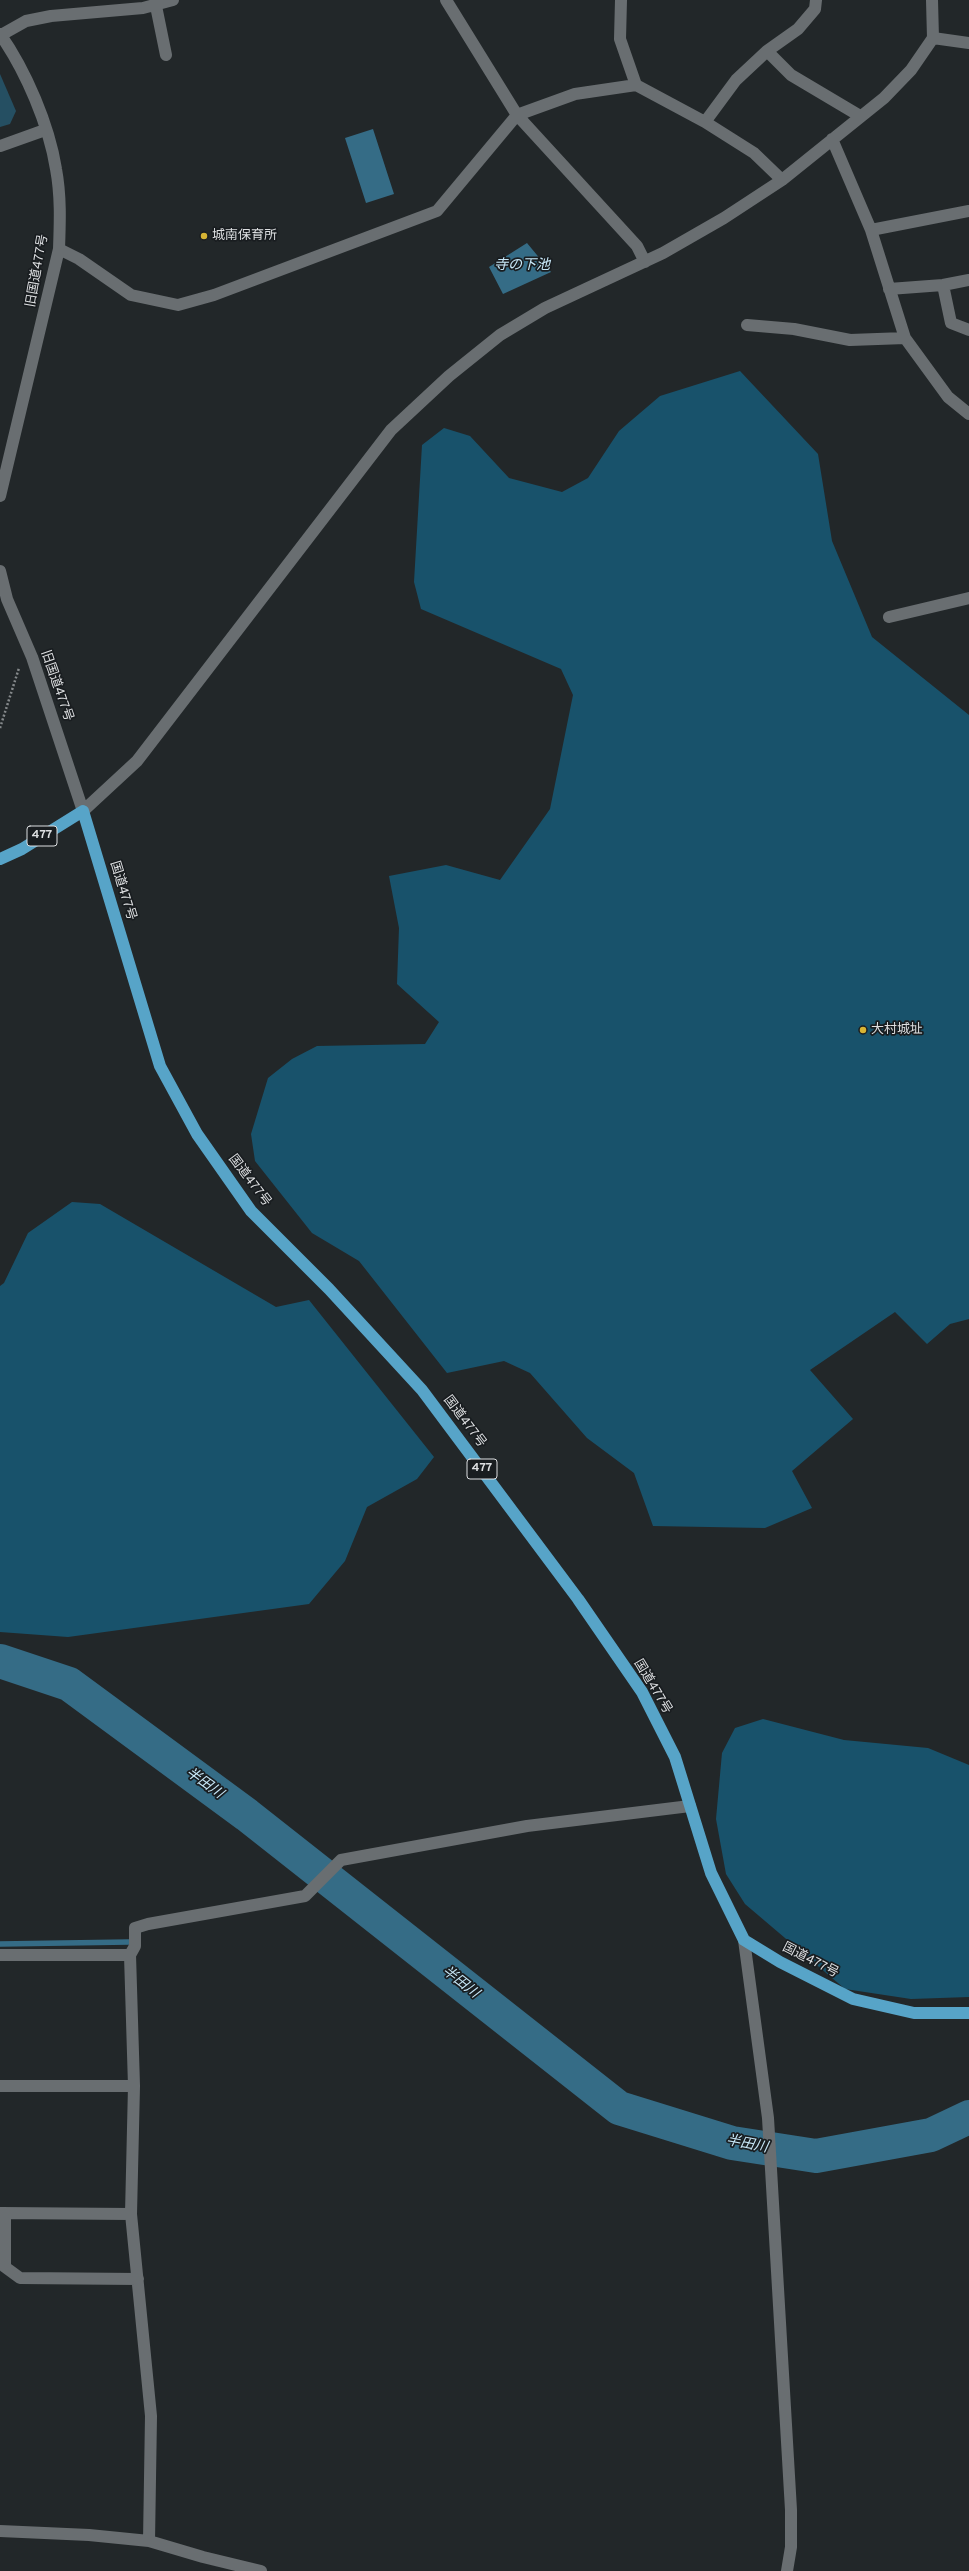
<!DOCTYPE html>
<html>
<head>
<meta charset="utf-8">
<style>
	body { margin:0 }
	canvas { display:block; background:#222729 }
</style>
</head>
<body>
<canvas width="969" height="2571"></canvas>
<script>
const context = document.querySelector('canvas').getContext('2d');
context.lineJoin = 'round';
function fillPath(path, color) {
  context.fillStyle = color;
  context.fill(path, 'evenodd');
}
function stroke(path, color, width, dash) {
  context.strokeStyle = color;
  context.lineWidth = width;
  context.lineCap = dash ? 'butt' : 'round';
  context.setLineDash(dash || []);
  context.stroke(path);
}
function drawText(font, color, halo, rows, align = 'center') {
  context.font = font + ' Overpass,"Noto Sans JP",sans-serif';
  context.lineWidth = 3.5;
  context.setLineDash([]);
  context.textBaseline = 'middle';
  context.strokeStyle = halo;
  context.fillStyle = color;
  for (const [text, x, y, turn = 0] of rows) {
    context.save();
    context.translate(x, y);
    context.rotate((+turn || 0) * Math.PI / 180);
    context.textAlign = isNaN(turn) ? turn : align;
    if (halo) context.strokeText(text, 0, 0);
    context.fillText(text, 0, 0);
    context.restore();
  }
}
fillPath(new Path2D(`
	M0,74L16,111L10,124L0,127Z`), '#254f62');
fillPath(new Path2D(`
	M740,371L818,454L832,541L872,637L969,715V1319L950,1324L927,1344L895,1312L810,1370L853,1419L792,1471L812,1508L765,1528L653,1526L634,1473L587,1438L530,1373L504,1361L447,1373L359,1261L312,1233L255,1161L251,1134L268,1078L292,1059L317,1046L425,1044L439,1022L397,984L399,928L389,876L446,865L500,880L550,809L573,695L561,669L421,609L414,582L422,445L444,428L470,436L509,478L562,492L588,478L619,431L660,396Z
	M72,1202L100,1204L276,1307L309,1300L434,1457L417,1479L367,1507L345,1561L309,1604L68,1637L0,1632V1286L4,1283L28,1233Z
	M763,1719L844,1740L928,1748L969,1765V1997L911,1999L845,1989L745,1904L726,1874L716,1819L722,1753L735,1728Z`), '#18526b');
fillPath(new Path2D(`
	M373,129L394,194L366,203L345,138Z
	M527,243L551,272L503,294L489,267Z`), '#356c86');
stroke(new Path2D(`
	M0,1944L129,1942`), '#356c86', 5.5);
stroke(new Path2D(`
	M0,1661L69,1684L247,1815L619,2108L732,2143L816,2156L931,2135L969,2117`), '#356c86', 34);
stroke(new Path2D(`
	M0,728L19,668`), '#85898b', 2.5, [2, 2]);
stroke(new Path2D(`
	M158,0L156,6L166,55
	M446,0L517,115L637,246L645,262
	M621,0L620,39L636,85
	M0,34C26,71 49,125 56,169C61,196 60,222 59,249L0,496
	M1,35L26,21L51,16L143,8L173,0
	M933,38L969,43
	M767,51L791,75L860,116
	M705,122L736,80L767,51L798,29L815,9L816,0
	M832,139L871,230L905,338L948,397L969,414
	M0,146L45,130
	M871,230L969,211
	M59,249L79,259L131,295L178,305L214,295L437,211L517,115L575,94L636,85L705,122L754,153L782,180
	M943,285L951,323L969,330
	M889,289L943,285L969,280
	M747,325L794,329L850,340L905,338
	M0,571L7,599L32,657L83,811L137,761L391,430L449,376L500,335L545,308L663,253L724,218L782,180L884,98L911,70L933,38L932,0
	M889,617L969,598
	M744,1940L768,2118L791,2510V2547L787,2571
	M0,1955H130
	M0,2086H134
	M0,2213L131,2214
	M5,2213V2267L20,2278L138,2279
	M0,2531L89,2535L149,2541L203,2557L261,2571
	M149,2541L151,2416L131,2214L134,2086L130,1955L135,1946V1928L148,1924L305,1896L341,1860L527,1826L690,1806`), '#696e71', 12);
stroke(new Path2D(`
	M0,859L22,849L83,811L160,1066L197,1134L251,1211L329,1289L422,1390L578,1599L642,1692L675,1757L711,1873L744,1940L780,1962L853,1999L914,2013H969`), '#57a4c8', 12);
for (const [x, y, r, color] of [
	[204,236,4,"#d7b434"],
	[863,1030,4,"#d7b434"]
]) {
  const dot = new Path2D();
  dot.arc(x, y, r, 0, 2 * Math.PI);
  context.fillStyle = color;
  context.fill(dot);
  stroke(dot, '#191d20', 1.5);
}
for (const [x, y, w] of [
	[42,836,30],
	[482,1469,30]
]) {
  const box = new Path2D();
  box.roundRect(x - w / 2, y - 10, w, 20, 3);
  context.fillStyle = '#191d20';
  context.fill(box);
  stroke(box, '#dddfe1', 1);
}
drawText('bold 12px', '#dddfe1', null, [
	["477",42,836],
	["477",482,1469]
]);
drawText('13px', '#dddfe1', '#191d20', [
	["城南保育所",212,236],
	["大村城址",871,1030]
], 'left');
drawText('13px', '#dddfe1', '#191d20', [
	["旧国道477号",38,271,-80],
	["旧国道477号",56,686,71],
	["国道477号",122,891,73],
	["国道477号",249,1181,53],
	["国道477号",464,1422,53],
	["国道477号",652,1687,59],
	["国道477号",810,1961,27]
]);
drawText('italic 14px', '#c8e8f8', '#191d20', [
	["寺の下池",522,266],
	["半田川",204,1784,36],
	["半田川",460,1983,38],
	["半田川",747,2145,11]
]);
</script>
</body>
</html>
